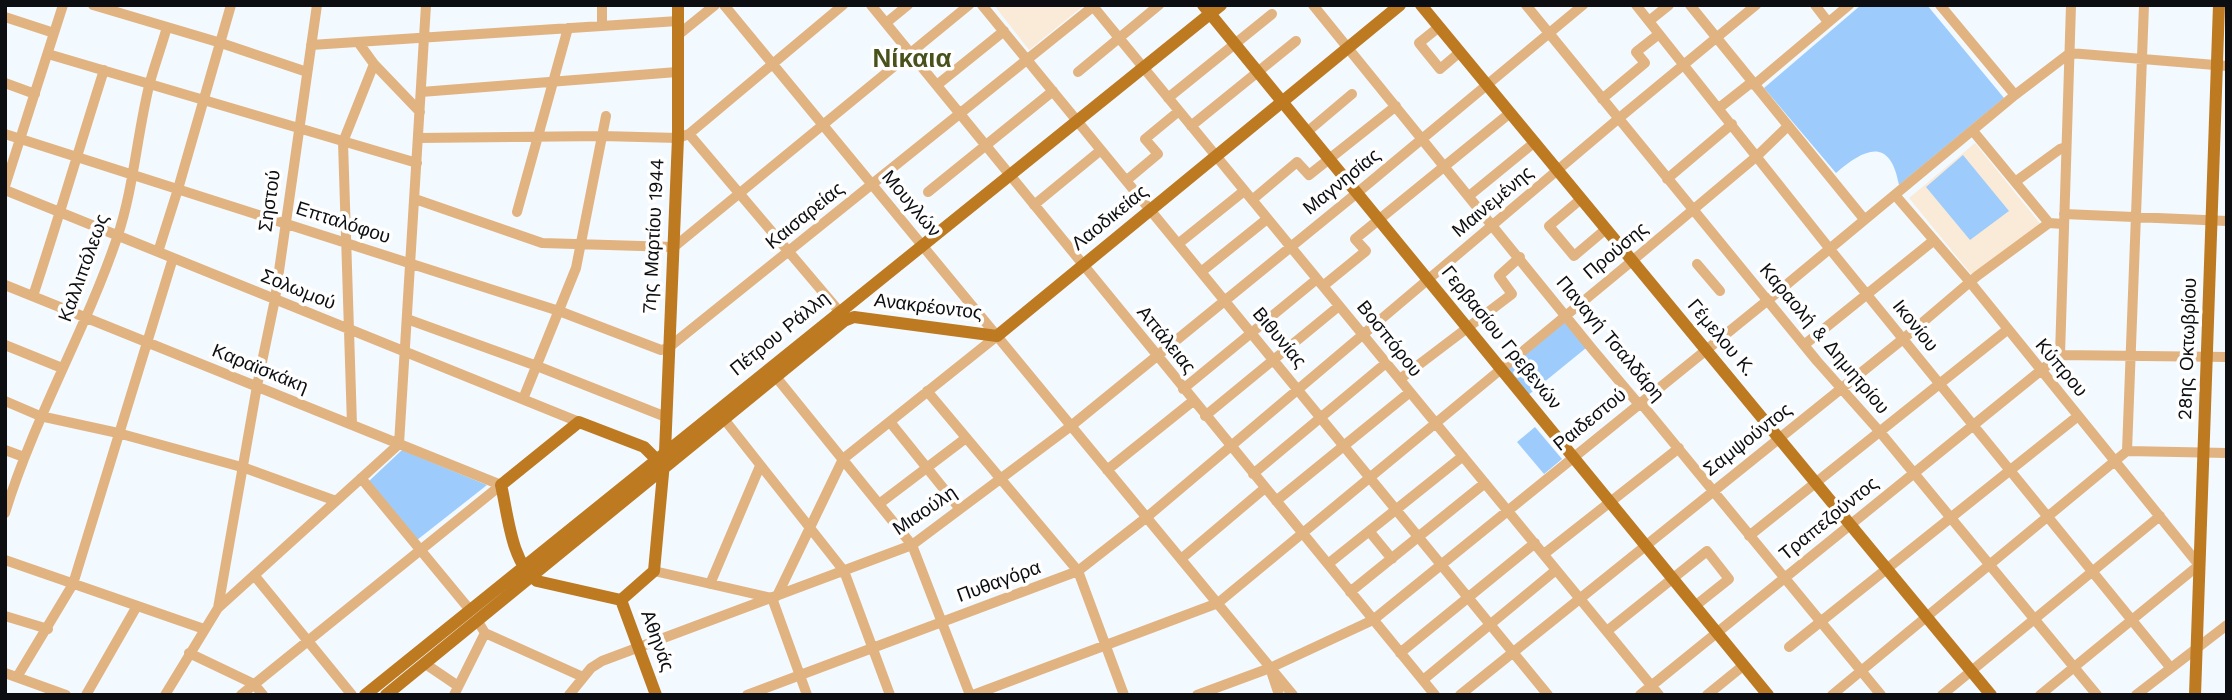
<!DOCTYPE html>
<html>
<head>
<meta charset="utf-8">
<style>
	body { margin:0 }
	#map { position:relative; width:2232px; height:700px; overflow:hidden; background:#f2f9ff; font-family:"Work Sans",sans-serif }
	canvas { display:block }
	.frame { position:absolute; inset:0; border:7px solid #0c0e11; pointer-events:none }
</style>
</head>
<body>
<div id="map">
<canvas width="2232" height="700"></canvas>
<div class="frame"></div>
</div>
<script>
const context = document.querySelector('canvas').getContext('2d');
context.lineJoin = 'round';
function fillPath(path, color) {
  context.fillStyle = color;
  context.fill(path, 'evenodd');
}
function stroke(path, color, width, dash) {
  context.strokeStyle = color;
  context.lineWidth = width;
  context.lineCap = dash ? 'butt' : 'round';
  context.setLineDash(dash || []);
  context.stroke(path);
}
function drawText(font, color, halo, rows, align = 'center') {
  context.font = font + ' "Work Sans",sans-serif';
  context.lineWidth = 7;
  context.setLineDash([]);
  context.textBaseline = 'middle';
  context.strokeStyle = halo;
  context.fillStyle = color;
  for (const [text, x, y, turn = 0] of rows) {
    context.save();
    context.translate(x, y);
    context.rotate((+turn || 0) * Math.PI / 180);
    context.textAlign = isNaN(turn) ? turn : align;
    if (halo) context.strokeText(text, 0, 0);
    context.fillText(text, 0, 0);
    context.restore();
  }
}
fillPath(new Path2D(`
	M994,5H1080L1082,7L1029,50Z
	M1975,143L2042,226L1975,279L1909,198Z`), '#faebd8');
fillPath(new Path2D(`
	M1861,5H1927L2004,98L1899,185C1890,136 1864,149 1836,173L1764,88Z
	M1963,155L2009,211L1970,240L1926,187Z
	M1564,320L1586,348L1527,396L1505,368Z
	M1535,427L1562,459L1544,474L1517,442Z
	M402,450L487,485L417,540L369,481Z`), '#9dccfc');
stroke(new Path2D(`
	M93,5L221,43L307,72
	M602,5V26
	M724,5L1293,695
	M871,5L1435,695
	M982,5L1548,695
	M1092,5L1659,695
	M1313,5L1593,350L1636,401L1640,402L1881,695
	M1526,5L1817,361L1880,432L2097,695
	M1636,5L1829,248L2170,667
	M1690,5L1864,219
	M1815,5L1828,22
	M1940,5L2015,95
	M5,17L54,33
	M1649,21L1669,5
	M886,23L908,5
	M1439,27L1419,43L1440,69L1460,52
	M678,35L715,5
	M358,42L374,64L420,112
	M311,45L678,21
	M48,54L417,163
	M1078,72L1159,5
	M5,83L35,94
	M937,85L1004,31
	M1754,85L1849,5
	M421,92L677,72
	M1168,98L1272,14
	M1602,99L1645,63L1636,52L1659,34
	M1719,108L1752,82
	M1191,126L1296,41
	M1973,131L2049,223
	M1307,132L1352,94
	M5,134L559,311L661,350L668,348L1095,5
	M689,134L839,311
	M418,138L602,136L678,138L689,134L843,5
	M1667,179L1732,124
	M1127,180L1158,154L1145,139L1179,111
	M2015,182L2060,149L2066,147
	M5,186L63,5
	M5,190L579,422
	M928,192L1053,91
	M1895,195L1970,282L2199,565L2040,695
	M1469,196L1535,142
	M415,199L542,243L674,247L969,5
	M1581,199L1549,226L1574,256L1606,229
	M1252,200L1297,162L1309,175L1396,106
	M1034,205L1101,150
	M517,212L568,28
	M2064,214L2227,221
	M1178,244L1244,191
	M158,252L178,189L231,5
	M1697,264L1720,291
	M1201,272L1267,219
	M5,285L501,485L241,695
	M1323,286L1366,251L1355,239L1510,113
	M33,296C58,221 80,145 104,70
	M407,319L537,366L666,417
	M5,345L62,368
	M1804,345L1933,241
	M2060,355L2071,5
	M776,377L912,545L970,695
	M1400,379L1512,294L1499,276L1520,257
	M1183,389L1317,279
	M927,391L1078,571L1124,695
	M523,399L576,268L606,116
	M5,401L40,416L118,433L245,468L336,501
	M1205,416L1339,306
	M724,419L844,571L890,695
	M890,422L960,509
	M352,425L343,142L374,64
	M5,450L24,457
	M2127,451L2144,5
	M1107,470L1193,401
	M1253,474L1386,363
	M361,478L470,610
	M1276,501L1410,392
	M879,504L966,438
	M5,513C34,418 85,332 117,238C134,188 137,133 150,82C155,64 162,45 167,27
	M1369,531L1392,559
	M1749,536L2007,330
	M1544,554L1679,448
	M1181,559L1265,488
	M5,560L204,629
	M1328,564L1463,456
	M654,571L772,598L807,695
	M254,575L352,695
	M710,584L760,466
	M1350,592L1485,483
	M777,596L843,459L997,336
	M218,608L257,386L275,299L317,5
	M5,616L48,629
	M477,620L485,633L583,677
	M1607,631L1707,551L1729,579L1695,606
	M1789,647L2078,416
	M189,653L254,684L263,695
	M1400,653L1535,543
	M424,663L458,686
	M5,673L66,695
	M1272,674L1279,695
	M17,677L73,584L173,258
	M1423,680L1556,570
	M86,695L137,606
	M165,695L218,608L399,444L426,5
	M454,695L485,633
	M569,695L591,668L602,661L912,545L1071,426L1357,193L1583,5
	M747,695L1078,571L1147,517L1618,119L1756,5
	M973,695L1218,603L1632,261L1757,156L1788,126
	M1197,695L1270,668L1373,620L1768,300L2015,95L2070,53L2227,66
	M1460,695L1903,339L1977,276L2049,223L2063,224
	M1640,695L2060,355L2227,357
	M1707,695L1744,665
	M1832,695L2127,451L2227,453
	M1942,695L2160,516
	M2136,695L2227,625`), '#e1b381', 10);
stroke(new Path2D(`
	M1203,5L1768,695
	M1421,5L1991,695
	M621,600L654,571L665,452L678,138V5
	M621,600L537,581C511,563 508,514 501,485L579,422L644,447L660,463
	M621,600L656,695
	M365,695L1221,5
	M386,695L844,321L854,317L997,336L1400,5
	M2195,695L2219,5`), '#bd7a21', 12);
drawText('19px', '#0c0e11', '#fff', [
	["Μαγνησίας",1342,182,-39],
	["Σηστού",270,201,-82],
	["Μαινεμένης",1493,202,-40],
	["Μουγλών",911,204,50],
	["Καισαρείας",805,216,-39],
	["Λαοδικείας",1110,218,-39],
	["Επταλόφου",343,223,18],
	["7ης Μαρτίου 1944",654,236,-87],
	["Προύσης",1616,251,-40],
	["Καλλιπόλεως",84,268,-70],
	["Σολωμού",298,290,22],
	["Ανακρέοντος",928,307,7],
	["Ικονίου",1915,326,51],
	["Πέτρου Ράλλη",780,334,-39],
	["Βιθυνίας",1279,338,50],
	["Γερβασίου Γρεβενών",1501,338,51],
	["Γέμελου Κ.",1721,338,50],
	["Βοσπόρου",1389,339,51],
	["Παναγή Τσαλδάρη",1610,339,50],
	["Καραολή & Δημητρίου",1824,339,50],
	["Αττάλειας",1166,340,51],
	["28ης Οκτωβρίου",2188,349,-88],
	["Κύπρου",2061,368,50],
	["Καραϊσκάκη",260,369,22],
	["Ραιδεστού",1590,420,-39],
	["Σαμψούντος",1748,440,-38],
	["Μιαούλη",925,511,-34],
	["Τραπεζούντος",1829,519,-39],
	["Πυθαγόρα",999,582,-20],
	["Αθηνάς",657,641,70]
]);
drawText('bold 26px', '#49521a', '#fff', [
	["Νίκαια",912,59]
]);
</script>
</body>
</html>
